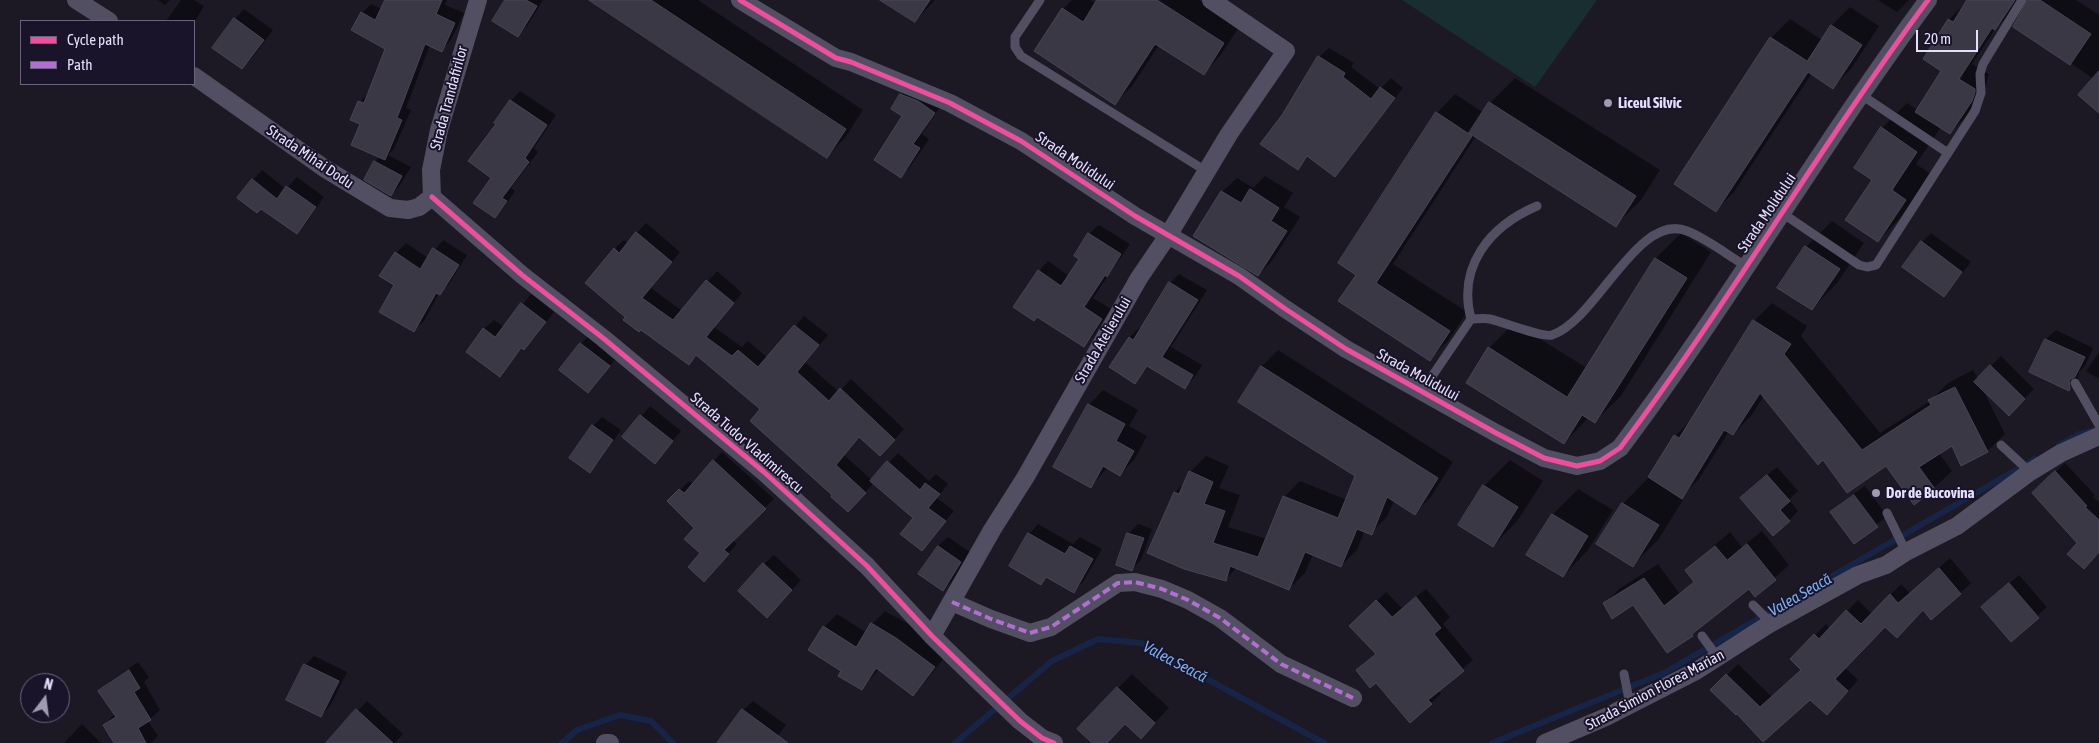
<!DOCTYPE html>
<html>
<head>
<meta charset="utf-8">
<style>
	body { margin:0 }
	#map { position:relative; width:2099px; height:743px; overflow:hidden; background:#1c1924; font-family:"Asap Condensed",sans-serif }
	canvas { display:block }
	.legend { position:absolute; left:20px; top:20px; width:175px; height:65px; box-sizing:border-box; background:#191429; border:1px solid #6a657d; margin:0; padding:6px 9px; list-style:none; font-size:15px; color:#e4dffb }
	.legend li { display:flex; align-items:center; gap:10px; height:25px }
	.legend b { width:25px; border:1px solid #6a657d }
	.north { position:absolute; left:20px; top:673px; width:50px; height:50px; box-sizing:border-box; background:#191429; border:1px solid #6a657d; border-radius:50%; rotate:15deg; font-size:14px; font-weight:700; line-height:20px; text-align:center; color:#e4dffb }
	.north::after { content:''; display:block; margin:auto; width:18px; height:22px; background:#9e9ab0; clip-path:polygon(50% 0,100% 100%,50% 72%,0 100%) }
	.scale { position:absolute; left:1916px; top:30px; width:62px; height:22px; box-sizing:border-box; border:2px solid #e4dffb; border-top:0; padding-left:6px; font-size:15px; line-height:18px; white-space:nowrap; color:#e4dffb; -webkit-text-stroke:4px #191429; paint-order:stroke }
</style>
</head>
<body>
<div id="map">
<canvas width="2099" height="743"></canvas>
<ul class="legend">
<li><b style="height:6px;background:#ef4d9e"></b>Cycle path</li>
<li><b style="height:6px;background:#b36fd0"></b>Path</li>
</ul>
<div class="north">N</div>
<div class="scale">20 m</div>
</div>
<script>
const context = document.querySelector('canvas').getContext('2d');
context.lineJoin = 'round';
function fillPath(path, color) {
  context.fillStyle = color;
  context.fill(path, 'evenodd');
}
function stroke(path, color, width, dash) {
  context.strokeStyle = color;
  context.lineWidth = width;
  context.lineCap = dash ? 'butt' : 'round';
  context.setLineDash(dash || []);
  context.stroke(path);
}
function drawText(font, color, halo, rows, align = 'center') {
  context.font = font + ' "Asap Condensed",sans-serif';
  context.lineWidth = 4;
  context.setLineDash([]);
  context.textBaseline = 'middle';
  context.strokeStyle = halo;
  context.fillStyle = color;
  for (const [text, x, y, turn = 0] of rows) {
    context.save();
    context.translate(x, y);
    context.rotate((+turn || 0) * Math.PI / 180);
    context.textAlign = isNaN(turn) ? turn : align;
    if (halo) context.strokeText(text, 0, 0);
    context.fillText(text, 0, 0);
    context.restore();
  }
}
fillPath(new Path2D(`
	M1402,0H1597L1535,87Z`), '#182e30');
fillPath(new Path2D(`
	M158,0H170L165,5Z
	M181,0H194L204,6L194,23V21H166Z
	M386,0H447L445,5L464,13L451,40L442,50L430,45L406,108L411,110L394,149L388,155L411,167L400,185L391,195L375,162L380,156L362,124L360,102L369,92L386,48L362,13L371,4L382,9Z
	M507,0H543L527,26L517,35Z
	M591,0H698L863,110L845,138L826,157Z
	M882,0H935L915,21Z
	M1072,0H1091L1096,4L1098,0H1199L1240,26L1220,56L1204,73L1159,45L1132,86L1115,103L1063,9Z
	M1878,0H1909L1897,12Z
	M1968,0H2019L2010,14L1995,29L1972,64L1989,74L1986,85L1965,118L1950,133L1941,127L1916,164L1931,174L1903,215L1878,241L1874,180L1882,128L1907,103L1918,110L1943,71L1949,20Z
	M2028,0H2076L2099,15V101L2094,79L2015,26Z
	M1850,7L1879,26L1851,69L1833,87L1812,73L1734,192L1716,210L1675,184L1771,38L1790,19L1822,40L1832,25Z
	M244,9L273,30L252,58L242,68L235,19Z
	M1329,48L1354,63L1351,67L1380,89L1391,78L1403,88L1344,165L1335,175L1309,156L1297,168L1283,116L1319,57Z
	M1515,78L1660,170L1641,200L1616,225L1476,136L1393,264L1467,312L1448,341L1430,359L1358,274L1437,113L1455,94L1484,113L1490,103Z
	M911,85L943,103L922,134L929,139L910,167L901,177L904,116L901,95Z
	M520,91L556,115L534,148L538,152L511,188L515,191L504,207L495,217L492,177L498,124L511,101Z
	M262,170L286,189L297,177L324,197L306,223L297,232L261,207L253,180Z
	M1265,176L1293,193L1284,207L1300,217L1272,261L1258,275L1222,192L1237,178L1253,188Z
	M1832,221L1864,243L1837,283L1812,309L1779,287L1806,247Z
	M646,223L680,252L651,288L682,311L717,271L742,293L714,327L742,347L748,341L768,358L804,316L828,335L805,362L839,392L851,379L904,429L890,445L860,436L844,455L872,480L898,453L929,481L936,474L948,484L937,498L954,511L922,549L915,518L874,483L857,501L834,495L762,408L697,355L689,363L627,316L614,249L624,240L628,243Z
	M1099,225L1130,244L1093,298L1111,309L1093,336L1084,346L1039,271L1048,261L1069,276L1081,259L1089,234Z
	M1681,233L1711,252L1621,396L1595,421L1589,417L1564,443L1489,348L1514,323L1587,368L1656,258Z
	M1931,233L1971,262L1944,295L1922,242Z
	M443,240L467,255L449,284L439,293L424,321L414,330L395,285L396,253L406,243L428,258Z
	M1179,274L1207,290L1171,347L1202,365L1194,378L1185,387L1149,366L1135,382L1130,337L1139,328L1141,329L1170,283Z
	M531,294L554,312L534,339L524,348L523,347L500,375L484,329L494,320L504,327Z
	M1772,303L1807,326L1801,336L1880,433L1930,401L1948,383L1973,370L1978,379L2001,356L2034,389L2009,414L1983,390L2005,434L1987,451L1952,445L1939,453L1952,471L1934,488L1886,464L1824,458L1764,396L1751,416L1733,434L1729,431L1699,479L1680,498L1683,500L1658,540L1633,565L1623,504L1648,478L1675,436L1693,418L1754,321Z
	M2056,330L2093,348L2085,366L2079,372L2078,380L2068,390L2031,372L2046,339Z
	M590,334L618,356L588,392L581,344Z
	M1278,350L1453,462L1431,497L1415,513L1394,500L1387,517L1371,533L1365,530L1357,550L1341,566L1313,554L1305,573L1289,589L1237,567L1225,580L1175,492L1186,481L1190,472L1206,456L1229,466L1219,488L1240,495L1228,527L1267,539L1284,497L1300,481L1347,500L1357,476L1240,401L1262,366Z
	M2099,352V379L2086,371Z
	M1103,390L1138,410L1129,426L1147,436L1134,460L1120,474L1108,467L1091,486L1055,466L1089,405Z
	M650,406L681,431L654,462L624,437Z
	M602,417L621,430L599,462L590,471L593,426Z
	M722,452L774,499L732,540L737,544L713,571L702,553L696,528L669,501L689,481L693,484Z
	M1510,460L1543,481L1518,520L1493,546L1484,486Z
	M2065,463L2095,495L2093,497L2099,502V552L2079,543L2043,483Z
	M1777,467L1798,491L1789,500L1798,511L1789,521L1751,489Z
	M1865,486L1887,516L1854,543L1832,512L1841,503Z
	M1578,489L1613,510L1588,550L1563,576L1528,555L1553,514Z
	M1038,524L1073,544L1080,537L1102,549L1083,582L1074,591L1048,576L1041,583L1011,565L1029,534Z
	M1138,524L1152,529L1141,560L1132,569L1118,564L1129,533Z
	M1762,531L1789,565L1755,595L1749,587L1707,621L1692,635L1634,604L1605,603L1619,589L1658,564L1679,593L1695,581L1686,570L1730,532L1742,547Z
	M948,537L970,552L953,580L943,590L919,573L938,546Z
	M774,555L801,580L777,607L764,564Z
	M1950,558L1971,583L1960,593L1885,625L1845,668L1858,680L1837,703L1810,698L1737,712L1712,690L1738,664L1772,697L1802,669L1792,659L1826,624L1830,629L1858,600L1872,614L1901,584L1910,593Z
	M2019,575L2047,607L2011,640L1992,598Z
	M1426,589L1450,617L1443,624L1473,660L1438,690L1441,694L1431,703L1377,681L1358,670L1377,653L1351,626L1386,592L1402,608Z
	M885,611L910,625L947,654L926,681L913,694L879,669L862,689L843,670L824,627L837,614L867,633L872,624Z
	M314,656L347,672L330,706L321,716L305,665Z
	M138,662L149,677L144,682L160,710L148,721L158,736L151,743H115L104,725L115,714L100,691L109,682Z
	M1132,674L1169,708L1141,737L1125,723L1106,743H1094L1118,688Z
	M367,701L403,734L395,743H328Z
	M753,701L786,725L772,743H719L743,710Z
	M82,724L101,743H64Z`), '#0007');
stroke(new Path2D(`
	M2059,445L2077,435L2095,430
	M562,743L577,730L620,715L651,721L673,743
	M955,743L1052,661L1098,639L1141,643L1324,743
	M1492,743L1664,673L2035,459`), '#162547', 6);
const building = new Path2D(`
	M385,0H442L436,14L455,23L442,52L425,44L397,118L402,120L385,160L351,145L360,124L350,120L358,101L364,103L385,49L351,30L361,12L375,20Z
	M505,0H526L537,6L518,37L492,21Z
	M589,0H651L846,129L827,158Z
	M880,0H930L915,22Z
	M1097,0H1157L1224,43L1204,75L1155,44L1115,105L1034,51L1062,8L1083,22Z
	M1967,0H2015L1995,30L1992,28L1959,79L1975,89V92L1972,101L1950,134L1915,112L1941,71L1923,59L1948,19L1953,22Z
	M2028,0H2040L2091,34L2070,65L2013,27Z
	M234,18L264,40L242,69L212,48Z
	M1831,25L1862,45L1833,89L1808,72L1716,212L1674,184L1770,37L1807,61Z
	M1318,56L1345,73L1343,77L1371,99L1380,87L1395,98L1335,177L1307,156L1298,170L1260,144L1282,115Z
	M2099,71V113L2078,95Z
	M900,94L918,101L935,113L913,144L920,148L901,178L874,160L902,116L891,109Z
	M510,100L547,125L525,158L529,162L502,198L507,201L495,218L473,203L491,178L468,161L496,124L494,123Z
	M1489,102L1636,196L1616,227L1469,133Z
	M1436,112L1472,136L1376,283L1450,331L1430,361L1338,301L1356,275L1338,263Z
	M1881,127L1917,152L1892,190L1906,200L1878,242L1845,220L1872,180L1854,168Z
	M374,161L402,176L391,196L364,180Z
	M252,179L277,199L286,186L316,207L297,234L261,209L257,213L237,198Z
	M1250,189L1279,208L1271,221L1287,231L1258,276L1193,236L1221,191L1241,203Z
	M636,232L672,262L642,298L673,320L706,280L734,303L706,337L732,356L738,350L758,367L794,325L819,345L797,372L829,401L840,388L895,440L880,456L859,437L836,465L866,493L848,512L831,497L832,495L750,421L760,409L696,355L689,365L641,330L639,332L623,320L625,317L585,283L614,248L619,253Z
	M1088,233L1121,254L1107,277L1105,275L1084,307L1102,319L1084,347L1037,317L1034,321L1013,307L1038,270L1061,286L1079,259L1074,256Z
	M1921,241L1962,272L1944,297L1902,267Z
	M1805,246L1840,269L1812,310L1777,288Z
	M433,248L459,265L440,295L436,293L414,332L379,312L394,285L379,276L395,252L420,269Z
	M1655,258L1687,278L1595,423L1582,415L1564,444L1466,383L1488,347L1567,397Z
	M1169,282L1198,300L1162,357L1193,375L1185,389L1147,366L1135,384L1109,367L1129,337L1133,340Z
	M521,303L546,322L524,350L521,348L500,377L466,352L483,328L495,337Z
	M1753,320L1791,344L1784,354L1862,450L1931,405L1928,400L1955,387L1988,452L1961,466L1952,446L1919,467L1935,489L1914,505L1886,466L1847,493L1823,460L1818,465L1760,393L1733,435L1724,430L1682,499L1648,477L1674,435L1679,438Z
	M2045,339L2085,357L2075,377L2069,380L2070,388L2069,391L2029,372Z
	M580,343L610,366L588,393L559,370Z
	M1990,365L2025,399L2009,416L1974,382Z
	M1261,366L1438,478L1415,515L1387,497L1372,535L1357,529L1341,567L1305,552L1289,590L1230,566L1226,581L1184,569L1147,553L1174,492L1179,494L1189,471L1213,482L1204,504L1225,511L1213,543L1258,557L1283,496L1338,518L1355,476L1238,402Z
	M1088,404L1125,424L1116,441L1134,451L1120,476L1103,466L1091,488L1053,467Z
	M640,415L673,441L655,464L622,437Z
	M592,425L613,440L590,473L569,458Z
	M713,460L766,509L724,550L729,554L704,582L688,567L700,553L684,539L694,528L667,501L679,489L684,493Z
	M887,461L920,490L925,483L940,494L928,508L946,521L922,551L900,534L913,518L870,481Z
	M2055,471L2087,506L2085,507L2099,520V552L2084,569L2067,554L2077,543L2032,493Z
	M1767,475L1790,501L1780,510L1790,521L1773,536L1740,498Z
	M1483,485L1518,507L1493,547L1458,525Z
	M1854,495L1878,527L1854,544L1830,512Z
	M1622,503L1659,525L1633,567L1596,544Z
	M1552,514L1588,536L1563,577L1526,555Z
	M1028,533L1065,554L1070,546L1093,559L1074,593L1046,577L1041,585L1009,566Z
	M1127,533L1144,538L1132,571L1116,565Z
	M1747,544L1776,580L1755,597L1749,589L1692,634L1693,636L1667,653L1633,605L1612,619L1603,603L1644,578L1664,606L1694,582L1685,570L1715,546L1727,560Z
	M938,546L961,562L943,591L918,574Z
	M763,563L792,590L767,618L738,591Z
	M1939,568L1961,594L1931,620L1923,610L1897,638L1885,627L1835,679L1848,691L1827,715L1810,700L1763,742L1737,714L1736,715L1710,690L1726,674L1760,707L1801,670L1790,659L1814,634L1819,639L1846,610L1861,624L1890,594L1898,603Z
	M2009,583L2039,618L2011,642L1981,607Z
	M1416,597L1441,628L1434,634L1464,671L1428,700L1432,704L1410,723L1376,683L1370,688L1356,670L1376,654L1349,626L1376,600L1392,617Z
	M871,623L896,638L935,667L913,696L876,668L862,690L838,676L841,671L808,650L823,626L856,647Z
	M304,664L339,681L321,717L286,700Z
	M129,670L140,688L134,692L151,720L138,728L146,743H114L103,725L116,717L98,691Z
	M1117,687L1155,723L1141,739L1125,724L1107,743H1092L1077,729Z
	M356,709L393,743H326Z
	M742,709L788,743H717Z`);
fillPath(building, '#3b3845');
stroke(building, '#494456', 1);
stroke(new Path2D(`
	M1040,0L1015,37V47L1021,56L1206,171
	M1860,94L1948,153
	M1782,213L1859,265L1867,267L1876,265L1975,111L1981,93L1980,74L1983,64L2022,0
	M1471,319C1457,266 1490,226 1537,206
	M2075,383L2099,425
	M1422,391L1471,319C1477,319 1484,318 1490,319C1503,322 1543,338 1552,335C1596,321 1638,211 1687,231C1706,238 1729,256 1746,266
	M2001,445L2030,472
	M1887,513L1906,552
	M1753,605L1771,623
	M1702,636L1718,658
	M1624,674L1630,705`), '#524f63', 9);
stroke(new Path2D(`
	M76,0L109,21
	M740,0L836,58L851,62L950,103L1021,141L1135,216L1239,276L1284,308L1346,349L1496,433L1544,458L1577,466L1600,461L1620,448C1729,303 1820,146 1928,0
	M194,76L324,168L390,208L408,210L419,207L432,197
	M432,197L522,275L603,338L764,472L867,566L932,636L1020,721L1042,738L1054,743
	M432,197L431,170L439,130L478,0
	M952,602L991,619L1030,633L1051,627L1118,583L1135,582L1162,589L1188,600L1220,618L1281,664L1353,698
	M932,636L992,530L1025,478L1139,278L1169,234L1229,134L1286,51L1211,0
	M605,743H610
	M1545,743L1606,717L1696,671L1771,623L1858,575L1886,565L1906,552L1957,526L2030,472L2061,453L2099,436`), '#524f63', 18);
stroke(new Path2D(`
	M952,602L991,619L1030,633L1051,627L1118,583L1135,582L1162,589L1188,600L1220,618L1281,664L1353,698`), '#b36fd0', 4, [8, 4]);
stroke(new Path2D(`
	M740,0L836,58L851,62L950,103L1021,141L1135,216L1239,276L1284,308L1346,349L1496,433L1544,458L1577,466L1600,461L1620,448C1729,303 1820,146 1928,0
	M432,197L522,275L603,338L764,472L867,566L932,636L1020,721L1042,738L1054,743`), '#ef4d9e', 5);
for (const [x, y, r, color] of [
	[1608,103,5,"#9e9ab0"],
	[1876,493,5,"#9e9ab0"]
]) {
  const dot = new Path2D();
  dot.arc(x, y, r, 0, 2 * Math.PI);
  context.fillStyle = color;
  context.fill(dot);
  stroke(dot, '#191429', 2);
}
drawText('15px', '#e4dffb', '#191429', [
	["Strada Trandafirilor",449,98,-75],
	["Strada Mihai Dodu",310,157,34],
	["Strada Molidului",1075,161,34],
	["Strada Molidului",1767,213,-56],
	["Strada Atelierului",1103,340,-60],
	["Strada Molidului",1418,375,29],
	["Strada Tudor Vladimirescu",747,443,41],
	["Strada Simion Florea Marian",1655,690,-28]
]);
drawText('bold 15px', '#e4dffb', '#191429', [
	["Liceul Silvic",1618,103],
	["Dor de Bucovina",1886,493]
], 'left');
drawText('italic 16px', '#79b0f0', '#191429', [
	["Valea Seacă",1800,595,-30],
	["Valea Seacă",1175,662,28]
]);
</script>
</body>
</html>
